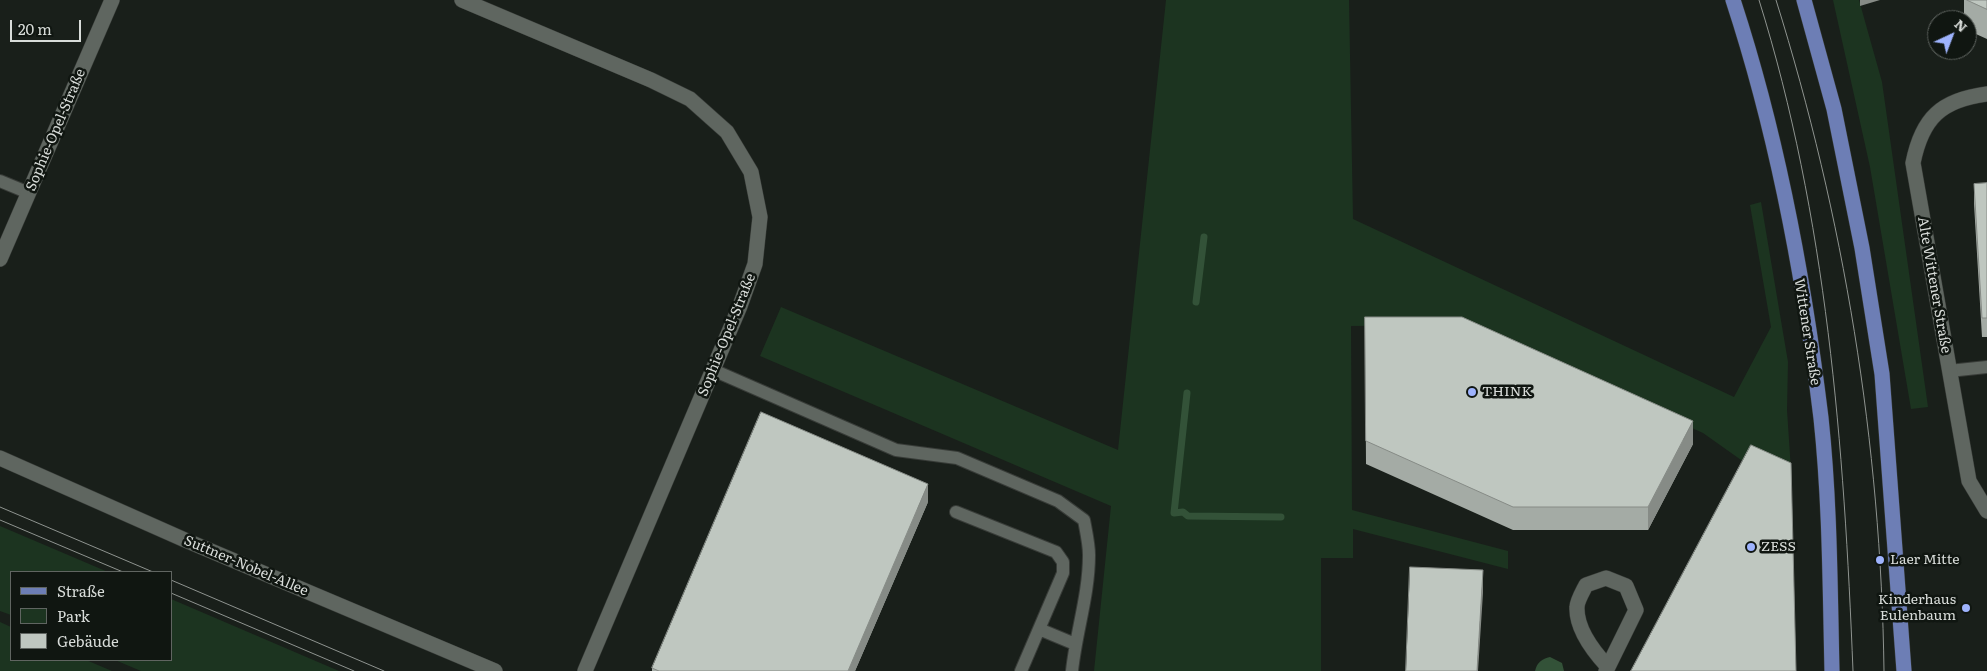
<!DOCTYPE html>
<html>
<head>
<meta charset="utf-8">
<style>
	body { margin:0 }
	#map { position:relative; width:1987px; height:671px; overflow:hidden; background:#191f1a; font-family:Literata,serif }
	canvas { display:block }
	.legend { position:absolute; left:10px; top:571px; width:162px; height:90px; box-sizing:border-box; background:#101611; border:1px solid #606561; margin:0; padding:6px 9px; list-style:none; font-size:15px; color:#d8dcd9 }
	.legend li { display:flex; align-items:center; gap:10px; height:25px }
	.legend b { width:25px; border:1px solid #606561 }
	.north { position:absolute; left:1927px; top:10px; width:50px; height:50px; box-sizing:border-box; background:#101611; border:1px solid #606561; border-radius:50%; rotate:43deg; font-size:14px; font-weight:700; line-height:20px; text-align:center; color:#d8dcd9 }
	.north::after { content:''; display:block; margin:auto; width:18px; height:22px; background:#9eb3fd; clip-path:polygon(50% 0,100% 100%,50% 72%,0 100%) }
	.scale { position:absolute; left:10px; top:20px; width:71px; height:22px; box-sizing:border-box; border:2px solid #d8dcd9; border-top:0; padding-left:6px; font-size:15px; line-height:18px; white-space:nowrap; color:#d8dcd9; -webkit-text-stroke:4px #101611; paint-order:stroke }
</style>
</head>
<body>
<div id="map">
<canvas width="1987" height="671"></canvas>
<ul class="legend">
<li><b style="height:6px;background:#6d7eb5"></b>Straße</li>
<li><b style="height:14px;background:#1c3420"></b>Park</li>
<li><b style="height:14px;background:#bfc7c0"></b>Gebäude</li>
</ul>
<div class="north">N</div>
<div class="scale">20 m</div>
</div>
<script>
const context = document.querySelector('canvas').getContext('2d');
context.lineJoin = 'round';
function fillPath(path, color) {
  context.fillStyle = color;
  context.fill(path, 'evenodd');
}
function stroke(path, color, width, dash) {
  context.strokeStyle = color;
  context.lineWidth = width;
  context.lineCap = dash ? 'butt' : 'round';
  context.setLineDash(dash || []);
  context.stroke(path);
}
function drawText(font, color, halo, rows, align = 'center') {
  context.font = font + ' Literata,serif';
  context.lineWidth = 5;
  context.setLineDash([]);
  context.textBaseline = 'middle';
  context.strokeStyle = halo;
  context.fillStyle = color;
  for (const [text, x, y, turn = 0] of rows) {
    context.save();
    context.translate(x, y);
    context.rotate((+turn || 0) * Math.PI / 180);
    context.textAlign = isNaN(turn) ? turn : align;
    if (halo) context.strokeText(text, 0, 0);
    context.fillText(text, 0, 0);
    context.restore();
  }
}
fillPath(new Path2D(`
	M1166,0H1349L1353,219L1734,397L1771,327L1750,205L1761,202L1788,362L1787,410L1792,485L1751,467L1703,433L1464,325L1351,326L1352,510L1508,551V569L1353,529V558H1321V671H1094L1111,506L760,356L781,307L1118,450Z
	M1833,0H1859L1882,82L1928,407L1911,409L1870,167Z
	M0,526L108,572H11V615L0,611Z
	M171,599L339,671H141L115,660H171Z
	M0,622L11,627V660H86L112,671H0Z`), '#1c3420');
fillPath(new Path2D(`
	M1550,657L1562,663L1564,671H1535C1537,662 1542,659 1550,657Z`), '#335238');
stroke(new Path2D(`
	M1196,302L1204,237
	M1187,393L1174,513L1183,512L1188,516L1281,517`), '#335238', 7);
const service = new Path2D(`
	M0,181L29,193
	M713,370L896,450L957,458L1058,501L1084,520C1086,531 1089,544 1089,555C1089,595 1076,632 1072,671
	M1949,371L1987,367
	M956,512L1056,552L1063,562V573L1021,671
	M1039,629L1075,644`);
const minor = new Path2D(`
	M462,0L651,80L690,99L727,132L751,172L760,217L755,264L740,306L585,671
	M1987,94C1941,100 1922,118 1913,163L1969,481L1987,511
	M0,259L112,0
	M1606,671L1636,610L1626,586L1606,578L1586,585C1583,591 1577,601 1577,607C1576,629 1594,652 1608,667`);
const tertiary = new Path2D(`
	M0,458L185,540L495,671`);
const primary = new Path2D(`
	M1733,0C1777,134 1804,278 1821,418C1830,502 1830,587 1832,671
	M1804,0L1834,109L1862,248L1882,374L1904,671`);
stroke(service, '#383c38', 14);
stroke(minor, '#383c38', 16);
stroke(tertiary, '#383c38', 16);
stroke(primary, '#383c38', 16);
stroke(service, '#5f6660', 12);
stroke(minor, '#5f6660', 15);
stroke(tertiary, '#5f6660', 15);
stroke(primary, '#6d7eb5', 15);
stroke(new Path2D(`
	M1759,0C1827,217 1844,446 1853,671
	M1776,0C1844,217 1881,444 1884,671
	M0,507L153,572
	M0,520L123,572
	M171,580L384,671
	M171,593L354,671`), '#8f9490', 1);
fillPath(new Path2D(`
	M1964,0H1987V39L1967,30V20H1964Z
	M1987,183V337H1982L1974,204V184Z
	M1365,317L1693,444L1648,530H1513L1366,464Z
	M928,502L855,671H652V668Z`), '#a4aba5');
fillPath(new Path2D(`
	M1860,0H1880L1860,6Z
	M1693,421V444L1648,530V507Z
	M928,484V502L855,671H848Z
	M1483,570V593L1478,671H1477Z`), '#868b86');
const building = new Path2D(`
	M1967,0H1987V9Z
	M1987,183V318H1982L1974,184Z
	M1365,317H1462L1693,421L1648,507H1513L1366,441Z
	M761,412L928,484L848,671H659L652,668Z
	M1751,445L1791,463L1796,671H1631Z
	M1410,567L1483,570L1477,671H1406Z`);
fillPath(building, '#bfc7c0');
stroke(building, '#868b86', 1);
for (const [x, y, r, color] of [
	[1472,392,5,"#9eb3fd"],
	[1751,547,5,"#9eb3fd"],
	[1880,560,5,"#9eb3fd"],
	[1966,608,5,"#9eb3fd"]
]) {
  const dot = new Path2D();
  dot.arc(x, y, r, 0, 2 * Math.PI);
  context.fillStyle = color;
  context.fill(dot);
  stroke(dot, '#101611', 2);
}
drawText('14px', '#d8dcd9', '#101611', [
	["Sophie-Opel-Straße",56,130,-67],
	["Alte Wittener Straße",1934,285,80],
	["Wittener Straße",1807,332,81],
	["Sophie-Opel-Straße",727,335,-68],
	["Suttner-Nobel-Allee",246,566,23]
]);
drawText('14px', '#d8dcd9', '#101611', [
	["THINK",1482,392],
	["ZESS",1761,547],
	["Laer Mitte",1890,560],
	["Kinderhaus",1956,600,"right"],
	["Eulenbaum",1956,616,"right"]
], 'left');
</script>
</body>
</html>
